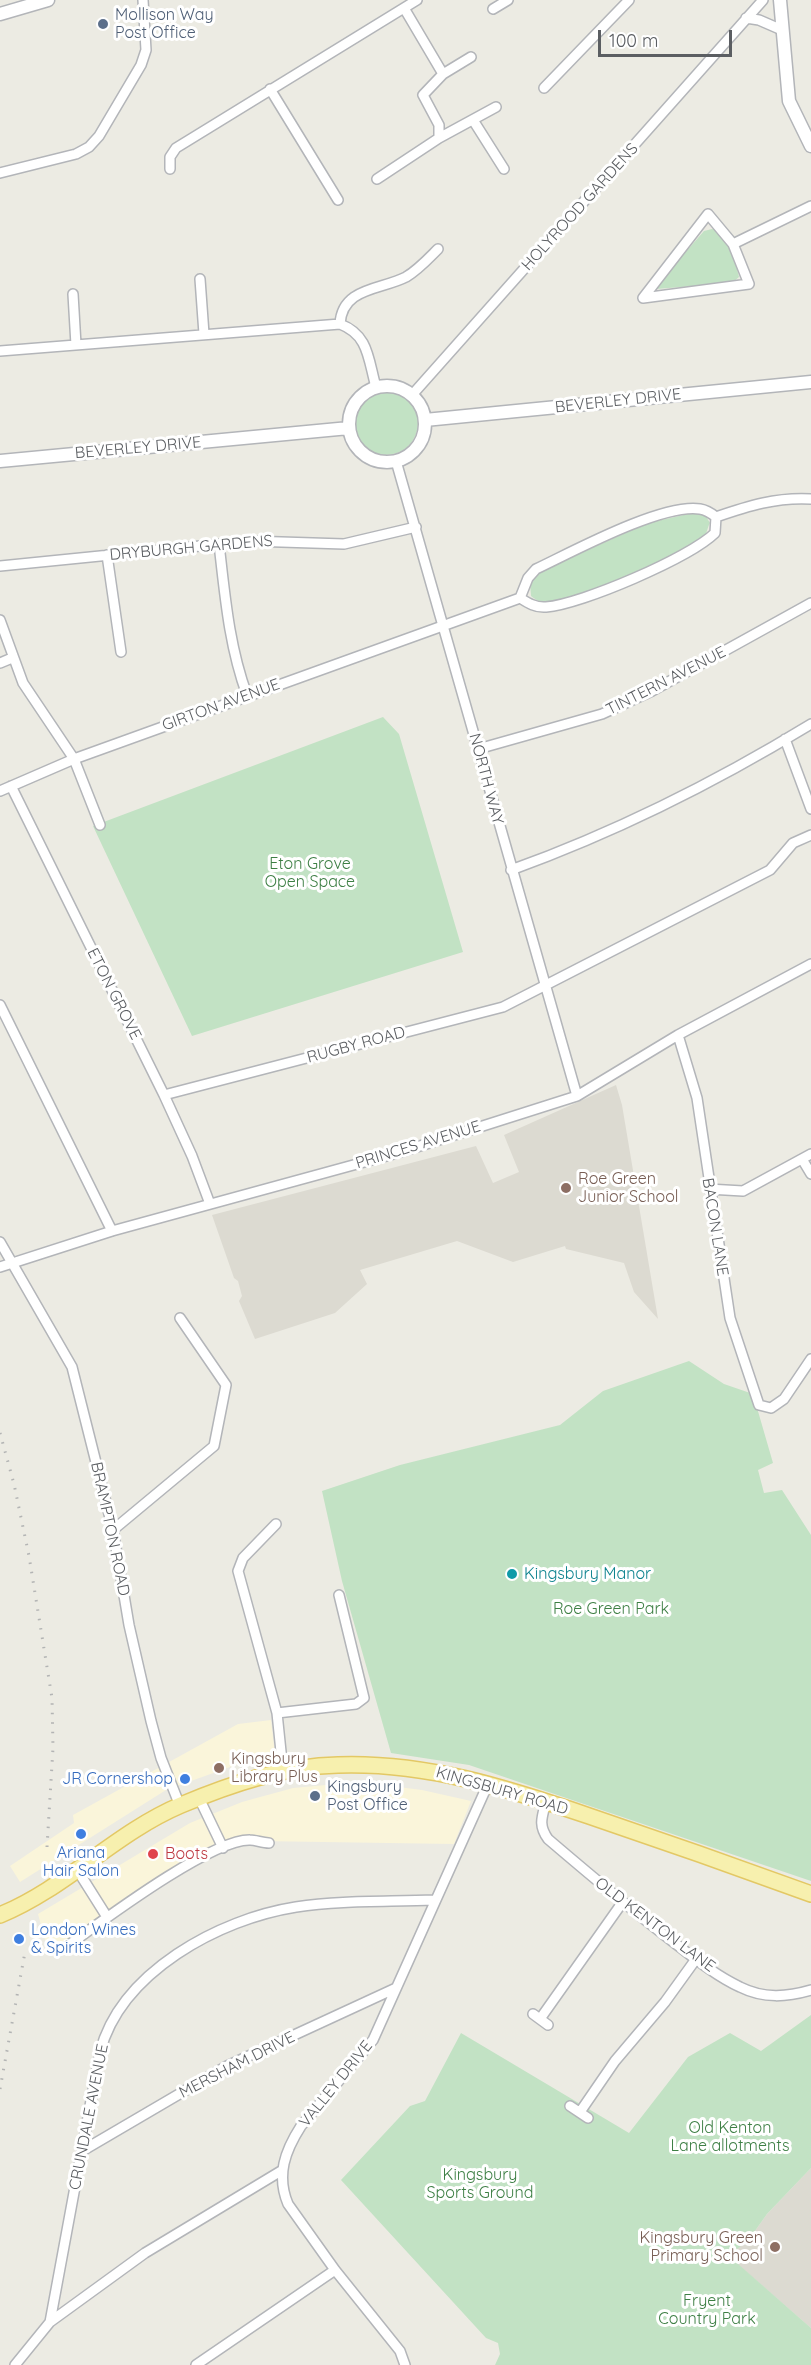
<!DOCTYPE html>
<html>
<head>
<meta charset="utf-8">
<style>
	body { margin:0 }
	#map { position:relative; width:811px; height:2365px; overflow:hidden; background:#ecebe3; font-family:Quicksand,sans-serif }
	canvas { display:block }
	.scale { position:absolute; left:598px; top:30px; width:134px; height:27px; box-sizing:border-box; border:3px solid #5b5e62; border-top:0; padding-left:8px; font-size:18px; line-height:21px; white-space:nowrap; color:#5b5e62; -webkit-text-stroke:4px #fff; paint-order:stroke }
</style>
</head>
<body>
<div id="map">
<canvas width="811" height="2365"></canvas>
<div class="scale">100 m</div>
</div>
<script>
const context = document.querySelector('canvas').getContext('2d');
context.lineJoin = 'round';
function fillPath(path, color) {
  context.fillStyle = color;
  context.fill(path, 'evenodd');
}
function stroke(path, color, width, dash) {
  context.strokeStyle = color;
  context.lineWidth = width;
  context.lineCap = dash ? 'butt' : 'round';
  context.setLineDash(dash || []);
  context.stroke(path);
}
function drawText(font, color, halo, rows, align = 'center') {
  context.font = font + ' Quicksand,sans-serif';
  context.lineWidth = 6;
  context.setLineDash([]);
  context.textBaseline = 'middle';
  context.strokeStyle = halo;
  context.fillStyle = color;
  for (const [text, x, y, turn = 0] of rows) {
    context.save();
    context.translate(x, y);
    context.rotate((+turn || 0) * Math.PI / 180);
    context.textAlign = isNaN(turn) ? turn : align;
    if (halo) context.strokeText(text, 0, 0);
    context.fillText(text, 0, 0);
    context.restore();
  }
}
fillPath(new Path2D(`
	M271,1720L275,1755L244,1762L166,1790L20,1882L10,1866L74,1823L73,1815L238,1724Z
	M359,1782L422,1790L471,1801L454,1844L257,1841L218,1850L157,1881L65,1952L47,1947L38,1914L190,1823L242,1802L293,1788Z`), '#faf5da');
fillPath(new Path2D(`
	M616,1085L622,1105L658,1319L634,1292L624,1263L566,1249L565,1246L513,1262L457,1241L360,1270L367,1284L335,1313L255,1339L239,1301L242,1296L238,1281L234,1278L212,1215L476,1146L493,1183L519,1172L504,1135Z
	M811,2168V2328L728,2256L750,2238L767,2214Z`), '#dcdad1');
fillPath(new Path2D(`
	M712,229L718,230L733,253L739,277L732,283L656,289V286L704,231Z
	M354 423a32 32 0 1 1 64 0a32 32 0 1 1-64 0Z
	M697,512L705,515L710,523C708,526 707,532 705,536C694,551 568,602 548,603C541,603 536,600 531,596L530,583L540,571L648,523Z
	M383,717L399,734L463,952L192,1036L93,826Z
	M689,1361L724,1384L753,1394L773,1463L758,1470L764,1493L782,1490L811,1535V1881L469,1765L391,1753L342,1581L322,1491L400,1465L560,1425L603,1391Z
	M811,2015V2168L767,2214L750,2238L729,2256L811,2328V2365H495L500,2354L498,2343L486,2338L341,2180L410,2106L425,2101L461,2033L629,2133L688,2057L730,2033L761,2051Z`), '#c2e2c4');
const minor = new Path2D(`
	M493,9L508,0
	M746,18L759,20L782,30
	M443,74L471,57
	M544,88L629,0
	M270,89L338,200
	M473,120L504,169
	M439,138L496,107
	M170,169V157L176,148L417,0
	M0,173L76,154L89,147L99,136L141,65L146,50L143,0
	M377,179L439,138V125L423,95L443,74L404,8
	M708,214L733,244L749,284L643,298Z
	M733,244L811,206
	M200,279L204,334
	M73,294L76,345
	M340,324C342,287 381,290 406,277C418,270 428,259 438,249
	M0,351L340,324C369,335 368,359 376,387
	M412,395L763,0
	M396,461L577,1096
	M716,517C748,506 776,497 811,499
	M219,544C225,596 229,646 247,695
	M107,555L121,652
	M0,566L250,541L344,544L416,527
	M520,598C528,603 536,608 546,607C582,604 689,558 715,533L716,517
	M520,598L528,578L536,569C572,552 662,503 700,509C706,510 711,513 716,517
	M0,620L23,683L74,759L100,825
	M0,663L12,658
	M785,739L811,809
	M478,749L602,714L652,691L811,603
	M11,786L164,1095L192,1156L210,1204
	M0,791L74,759L520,598
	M511,870C616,832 716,782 811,724
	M0,1005L112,1231
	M678,1035L697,1098L730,1318L759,1405L771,1408L784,1399L811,1359
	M164,1095L503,1007L770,870L793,843L811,835
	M802,1159L811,1174
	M708,1189L743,1191L811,1154
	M0,1242L72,1367L113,1530L129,1625L151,1721L161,1758L180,1806
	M0,1267L112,1231L401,1152L577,1096L678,1035L811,964
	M276,1524L243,1558L238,1571L277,1713L283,1771
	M113,1530L214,1446L226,1385L180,1318
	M277,1713L356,1704L364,1698L339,1595
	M199,1798L223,1848
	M546,1802C542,1817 538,1825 548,1839C589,1874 629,1908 672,1941C693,1957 716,1976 740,1987C764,1999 787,1997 811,1990
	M78,1871L107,1917
	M66,1947C101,1922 211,1839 250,1840C256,1840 262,1843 269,1843
	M533,2014L548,2025
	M540,2019L622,1903
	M570,2106L588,2118
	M580,2112L615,2061L665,2002L696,1959
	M82,2151L227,2066L396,1988
	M50,2322L100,2052C121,1972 219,1919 296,1907C341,1900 388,1902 434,1900
	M15,2365L50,2322L145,2253L281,2171
	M196,2365L335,2270
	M405,2365L400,2351L335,2270L288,2204C276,2175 285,2151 301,2126L373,2040L488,1784`);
const tertiary = new Path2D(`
	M780,0L789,101L811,146
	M0,14L48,0
	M349 424a38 38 0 1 1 76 0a38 38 0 1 1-76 0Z
	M425,420L811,382
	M0,461L349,428`);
const primary = new Path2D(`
	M0,1915C66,1888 115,1833 181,1805C231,1784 284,1766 338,1765C426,1762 507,1788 589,1816C663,1841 737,1867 811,1894`);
stroke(minor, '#b3b5b9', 12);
stroke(tertiary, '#b3b5b9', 15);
stroke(primary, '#e3c865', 18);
stroke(minor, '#fff', 9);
stroke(tertiary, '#fff', 12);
stroke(primary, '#f7f0ae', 15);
stroke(new Path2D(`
	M0,1433L14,1484L29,1556L52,1698L53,1748L47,1847
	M0,2089L25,1952`), '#b3b4b4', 3, [1.5, 8]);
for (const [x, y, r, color] of [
	[103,24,6,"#5c6f8a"],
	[566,1188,6,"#8d6e63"],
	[512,1574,6,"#0f9aa8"],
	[219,1768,6,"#8d6e63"],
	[185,1779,6,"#3f7fe0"],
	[315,1796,6,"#5c6f8a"],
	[81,1834,6,"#3f7fe0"],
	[153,1854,6,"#e0444e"],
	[19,1939,6,"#3f7fe0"],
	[775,2247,6,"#8d6e63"]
]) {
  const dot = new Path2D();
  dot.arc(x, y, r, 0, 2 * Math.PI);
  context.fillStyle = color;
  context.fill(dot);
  stroke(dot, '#fff', 2);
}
drawText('16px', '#4e5e75', '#fff', [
	["Mollison Way",115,15],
	["Post Office",115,33],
	["Kingsbury",327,1787],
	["Post Office",327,1805]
], 'left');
drawText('16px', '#5b5e62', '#fff', [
	["HOLYROOD GARDENS",580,207,-48],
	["BEVERLEY DRIVE",618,401,-6],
	["BEVERLEY DRIVE",138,448,-5],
	["DRYBURGH GARDENS",191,548,-5],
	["TINTERN AVENUE",666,681,-27],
	["GIRTON AVENUE",221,705,-20],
	["NORTH WAY",486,779,75],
	["ETON GROVE",114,994,63],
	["RUGBY ROAD",356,1045,-15],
	["PRINCES AVENUE",418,1145,-17],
	["BACON LANE",715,1227,81],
	["BRAMPTON ROAD",110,1529,78],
	["KINGSBURY ROAD",502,1791,16],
	["OLD KENTON LANE",655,1925,37],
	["MERSHAM DRIVE",237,2065,-27],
	["VALLEY DRIVE",336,2084,-51],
	["CRUNDALE AVENUE",89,2117,-79]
]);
drawText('16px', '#3d7f44', '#fff', [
	["Eton Grove",310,864],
	["Open Space",310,882],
	["Roe Green Park",611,1609],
	["Old Kenton",730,2128],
	["Lane allotments",730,2146],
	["Kingsbury",480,2175],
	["Sports Ground",480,2193],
	["Fryent",707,2301],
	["Country Park",707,2319]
]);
drawText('16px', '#785e54', '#fff', [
	["Roe Green",578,1179],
	["Junior School",578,1197],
	["Kingsbury",231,1759],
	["Library Plus",231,1777],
	["Kingsbury Green",763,2238,"right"],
	["Primary School",763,2256,"right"]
], 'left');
drawText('16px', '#0d838f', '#fff', [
	["Kingsbury Manor",524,1574]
], 'left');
drawText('16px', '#366cbe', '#fff', [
	["JR Cornershop",173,1779],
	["Ariana",81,1853,"center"],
	["Hair Salon",81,1871,"center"],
	["London Wines",31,1930,"left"],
	["& Spirits",31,1948,"left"]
], 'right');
drawText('16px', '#be3a42', '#fff', [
	["Boots",165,1854]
], 'left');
</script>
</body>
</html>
